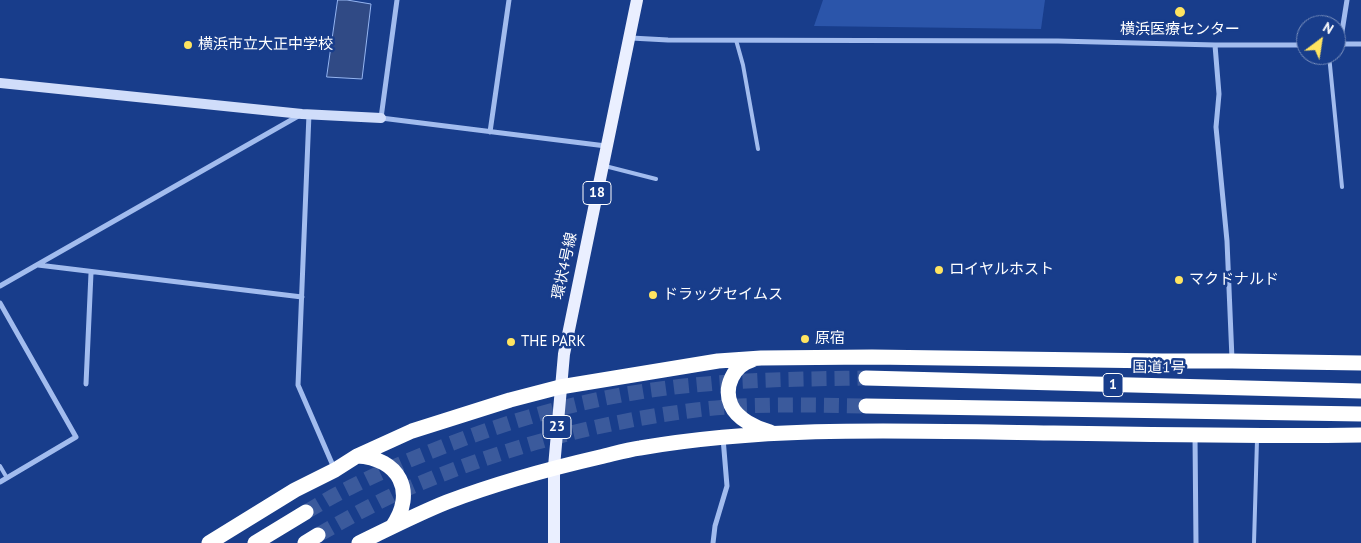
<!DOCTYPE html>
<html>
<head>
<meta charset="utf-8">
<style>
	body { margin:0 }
	#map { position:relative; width:1361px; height:543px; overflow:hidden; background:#183d8b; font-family:"PT Sans",sans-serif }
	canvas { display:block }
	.north { position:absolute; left:1296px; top:15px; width:50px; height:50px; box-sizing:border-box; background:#183d8b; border:1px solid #748bb9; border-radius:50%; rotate:31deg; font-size:14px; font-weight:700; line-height:20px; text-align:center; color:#fff }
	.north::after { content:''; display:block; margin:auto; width:18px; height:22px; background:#ffe460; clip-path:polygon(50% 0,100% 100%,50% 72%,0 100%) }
</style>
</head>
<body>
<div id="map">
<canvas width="1361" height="543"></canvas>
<div class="north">N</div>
</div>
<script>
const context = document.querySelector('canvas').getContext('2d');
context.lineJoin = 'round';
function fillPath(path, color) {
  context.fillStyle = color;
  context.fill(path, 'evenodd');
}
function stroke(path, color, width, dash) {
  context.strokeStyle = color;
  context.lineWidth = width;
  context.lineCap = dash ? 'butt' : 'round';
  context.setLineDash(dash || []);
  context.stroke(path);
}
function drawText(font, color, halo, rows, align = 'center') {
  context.font = font + ' "PT Sans","Noto Sans JP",sans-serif';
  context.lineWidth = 5;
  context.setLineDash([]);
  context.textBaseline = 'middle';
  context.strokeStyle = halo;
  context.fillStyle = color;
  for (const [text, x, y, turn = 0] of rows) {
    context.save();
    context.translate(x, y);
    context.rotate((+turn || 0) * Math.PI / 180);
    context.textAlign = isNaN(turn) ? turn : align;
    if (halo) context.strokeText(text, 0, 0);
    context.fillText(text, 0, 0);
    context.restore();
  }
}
fillPath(new Path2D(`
	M823,0H1045L1041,29L814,26Z`), '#2b55aa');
const water = new Path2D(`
	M338,0H347L371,4L362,79L327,77Z`);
fillPath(water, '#304a85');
stroke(water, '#95b5f1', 1);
stroke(new Path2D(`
	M306,512C320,504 334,495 349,488C376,474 404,462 432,451C516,417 604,393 695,385C752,379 809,379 866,378
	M318,535C350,517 382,499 416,485C506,447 598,422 696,410C752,403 809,405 866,406`), '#3b5a9c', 15, [15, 8]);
stroke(new Path2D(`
	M736,40L743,65L758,149
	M1329,55L1342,187
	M605,166L656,179
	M0,466L7,478
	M1254,543L1257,440`), '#a2bcee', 4);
stroke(new Path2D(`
	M397,0L381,118L606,146
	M631,38L668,40L1058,41L1215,45H1306
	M1336,44H1361
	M1340,44L1347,0
	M1215,45L1219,94L1216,127L1227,241L1232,359
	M309,114L298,385L334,468
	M490,132L509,0
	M38,265L302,297
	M0,286L300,115
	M0,303L76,437L0,482
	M86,384L91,273
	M1195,436L1196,543
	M713,543L715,526L727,486L723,438`), '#a2bcee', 5);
stroke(new Path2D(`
	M0,83L302,114L381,118`), '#d0ddfa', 10);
stroke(new Path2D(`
	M554,543V467L564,354L637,0`), '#eaefff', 12);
stroke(new Path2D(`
	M752,360C734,365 723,387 731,405C737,419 756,428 770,432
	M866,378L1361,391
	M866,406L1361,414
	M357,456C399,458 417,492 392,527
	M209,543L295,490L335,470L357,456L412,431L510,400L560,387L718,361L761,358L872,357L1162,361H1232L1361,363
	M255,543L306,512
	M305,543L318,535
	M359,543C388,529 417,514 447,502C497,483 548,469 600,457C613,454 626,450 640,448C756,428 874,430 992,432C1115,434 1238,437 1361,435`), '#fff', 15);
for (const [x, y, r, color] of [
	[1180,12,6,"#ffe460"],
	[188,45,5,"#ffe460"],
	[939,270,5,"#ffe460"],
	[1179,280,5,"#ffe460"],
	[653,295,5,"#ffe460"],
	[805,339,5,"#ffe460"],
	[511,342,5,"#ffe460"]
]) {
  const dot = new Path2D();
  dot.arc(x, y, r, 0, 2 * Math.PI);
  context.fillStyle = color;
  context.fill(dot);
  stroke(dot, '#183d8b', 2);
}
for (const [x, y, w] of [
	[597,193,28],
	[1113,385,20],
	[557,427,28]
]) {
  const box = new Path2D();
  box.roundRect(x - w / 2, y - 11.5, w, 23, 4);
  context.fillStyle = '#183d8b';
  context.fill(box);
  stroke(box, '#fff', 1);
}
drawText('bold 14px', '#fff', null, [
	["18",597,193],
	["1",1113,385],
	["23",557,427]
]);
drawText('15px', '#fff', '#183d8b', [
	["横浜医療センター",1180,30,"center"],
	["横浜市立大正中学校",198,45],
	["ロイヤルホスト",949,270],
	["マクドナルド",1189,280],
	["ドラッグセイムス",663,295],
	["原宿",815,339],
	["THE PARK",521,342]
], 'left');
drawText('15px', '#fff', '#183d8b', [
	["環状4号線",565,266,-78],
	["国道1号",1159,368,1]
]);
</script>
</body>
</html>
